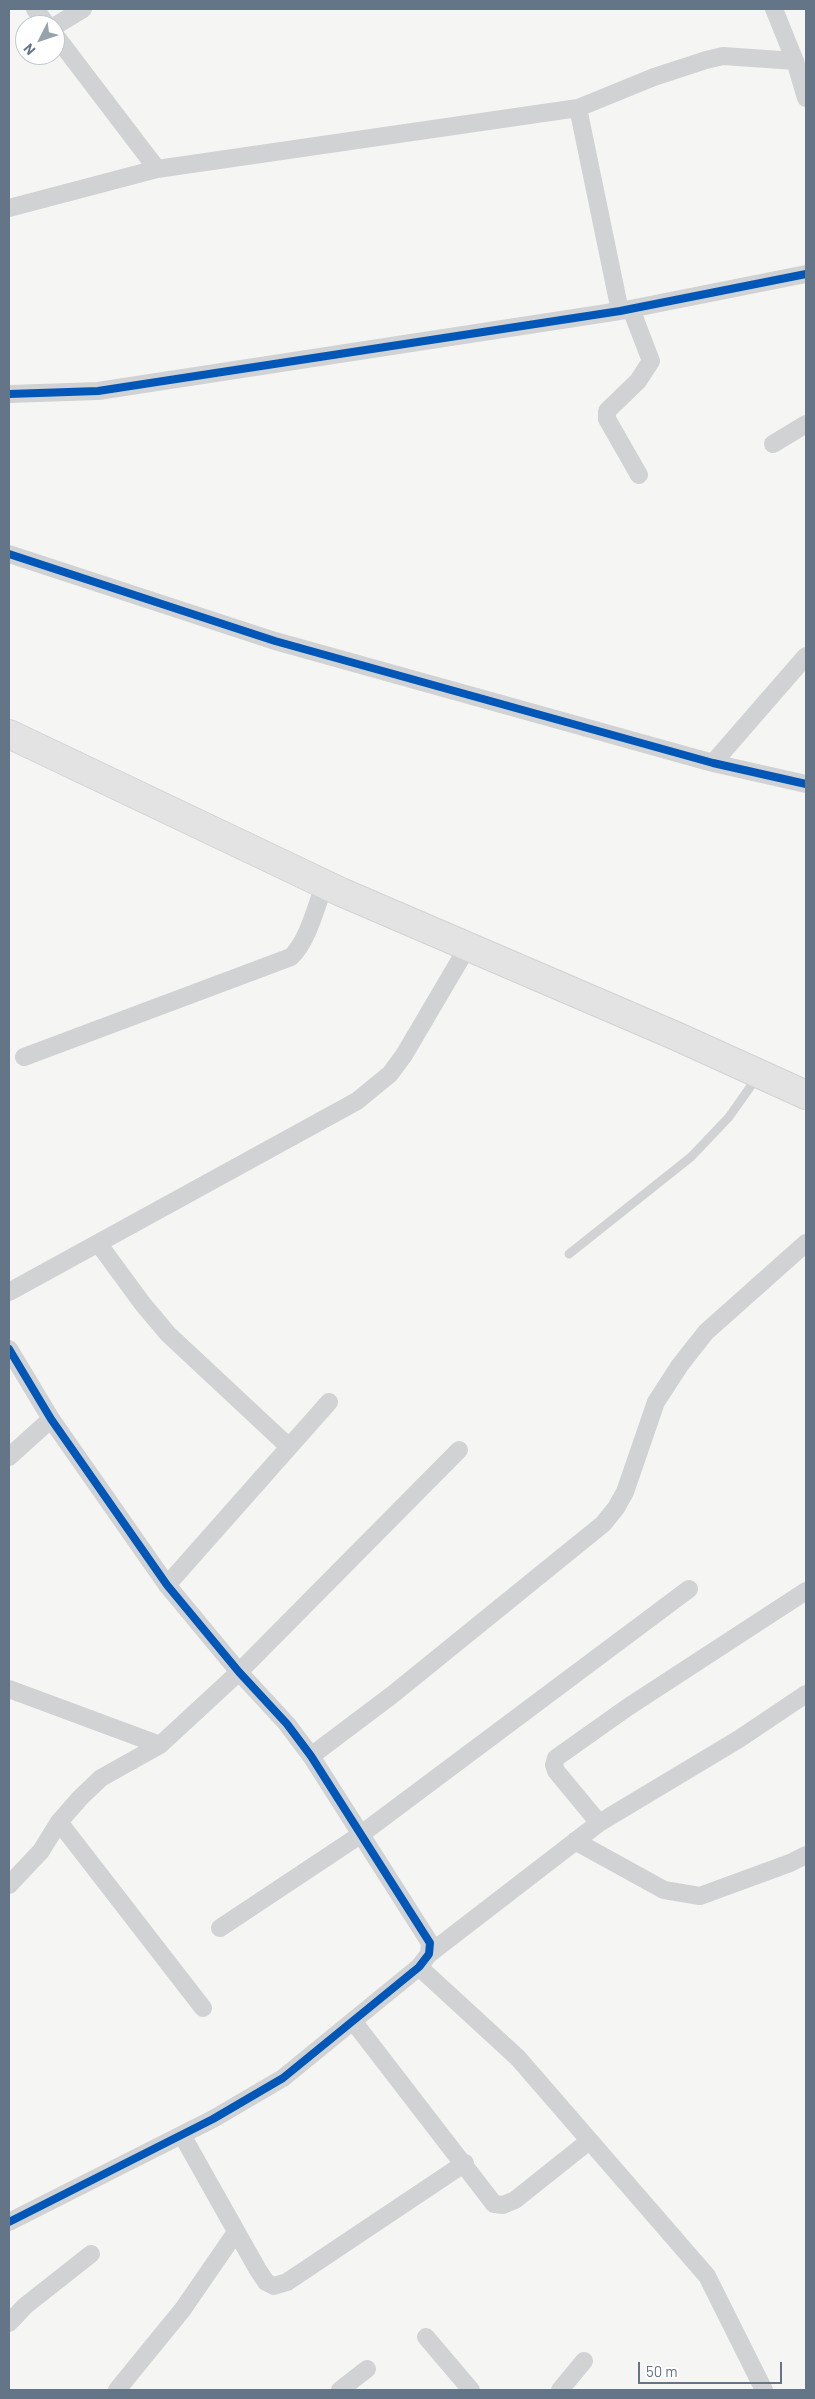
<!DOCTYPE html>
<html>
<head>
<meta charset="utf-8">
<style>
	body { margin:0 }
	#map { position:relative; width:815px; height:2399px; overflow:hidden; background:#f5f6f4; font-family:Barlow,sans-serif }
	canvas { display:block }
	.frame { position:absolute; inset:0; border:10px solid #637586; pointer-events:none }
	.north { position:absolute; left:15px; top:15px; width:50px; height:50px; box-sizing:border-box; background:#fff; border:1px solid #c1c8cf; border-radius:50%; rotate:229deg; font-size:14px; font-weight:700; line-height:20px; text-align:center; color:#637586 }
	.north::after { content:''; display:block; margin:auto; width:18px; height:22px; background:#96a2ac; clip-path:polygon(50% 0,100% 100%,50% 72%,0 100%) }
	.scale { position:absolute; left:638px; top:2362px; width:144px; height:22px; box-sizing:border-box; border:2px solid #637586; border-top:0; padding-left:6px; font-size:15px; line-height:18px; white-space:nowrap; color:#637586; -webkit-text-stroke:4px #fff; paint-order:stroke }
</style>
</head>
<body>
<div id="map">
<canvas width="815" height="2399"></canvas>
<div class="frame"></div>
<div class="north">N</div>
<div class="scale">50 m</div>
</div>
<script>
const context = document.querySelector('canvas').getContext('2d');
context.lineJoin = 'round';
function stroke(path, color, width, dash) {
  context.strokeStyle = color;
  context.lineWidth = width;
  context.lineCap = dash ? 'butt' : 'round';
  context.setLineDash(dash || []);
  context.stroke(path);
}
const trunk = new Path2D(`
	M9,734L341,892L676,1036L806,1095`);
stroke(trunk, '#d1d3d3', 30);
stroke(new Path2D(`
	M569,1254L691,1157L729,1117L758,1076`), '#d1d2d3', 9);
stroke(new Path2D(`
	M35,9L47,25
	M774,9L795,61L806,98
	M55,26L83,9
	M55,35L157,169
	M578,108L654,77L706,60L723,56L795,61
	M9,208L157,169L578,108L620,311
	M631,309L651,361L638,381L607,411V419L639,475
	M9,394L98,391L620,311L806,274
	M773,444L806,424
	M9,554L275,641L713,763L806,784
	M713,763L806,656
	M24,1057L291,957C309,939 315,908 325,884
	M98,1243L142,1303L168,1334L289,1447
	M9,1292L357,1101L390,1074L404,1055L467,948
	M9,1349L51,1419L167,1585L239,1672L287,1724L311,1756L430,1943L429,1954L419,1967L283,2078L213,2119L9,2222
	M9,1457L51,1419
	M167,1585L329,1402
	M9,1689L160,1745
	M311,1756L392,1695L603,1524L616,1508L625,1492L656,1402L680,1365L706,1332L806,1243
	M59,1822L203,2008
	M599,1823L556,1771L554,1765L556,1758L628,1707L806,1591
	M575,1841L664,1890L700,1896L790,1863L806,1855
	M9,1885L41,1851L59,1822L80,1798L101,1778L160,1745L239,1672L459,1450
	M220,1928L360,1835L689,1589
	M429,1954L599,1823L739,1739L806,1694
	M419,1967L518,2058L707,2276L764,2390
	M353,2021L494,2204L503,2205L515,2200L589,2141
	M182,2135L258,2270L266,2282L274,2286L287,2282L465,2163
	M9,2323L25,2306L91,2254
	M426,2337L471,2390
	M117,2390L183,2309L236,2232
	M340,2390L367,2369
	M560,2390L584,2361`), '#d1d2d3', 18);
stroke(trunk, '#e3e3e4', 28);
stroke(new Path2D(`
	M9,394L98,391L620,311L806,274
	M9,554L275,641L713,763L806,784
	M9,1349L51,1419L167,1585L239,1672L287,1724L311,1756L430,1943L429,1954L419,1967L283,2078L213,2119L9,2222`), '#0057b8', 8);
</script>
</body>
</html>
